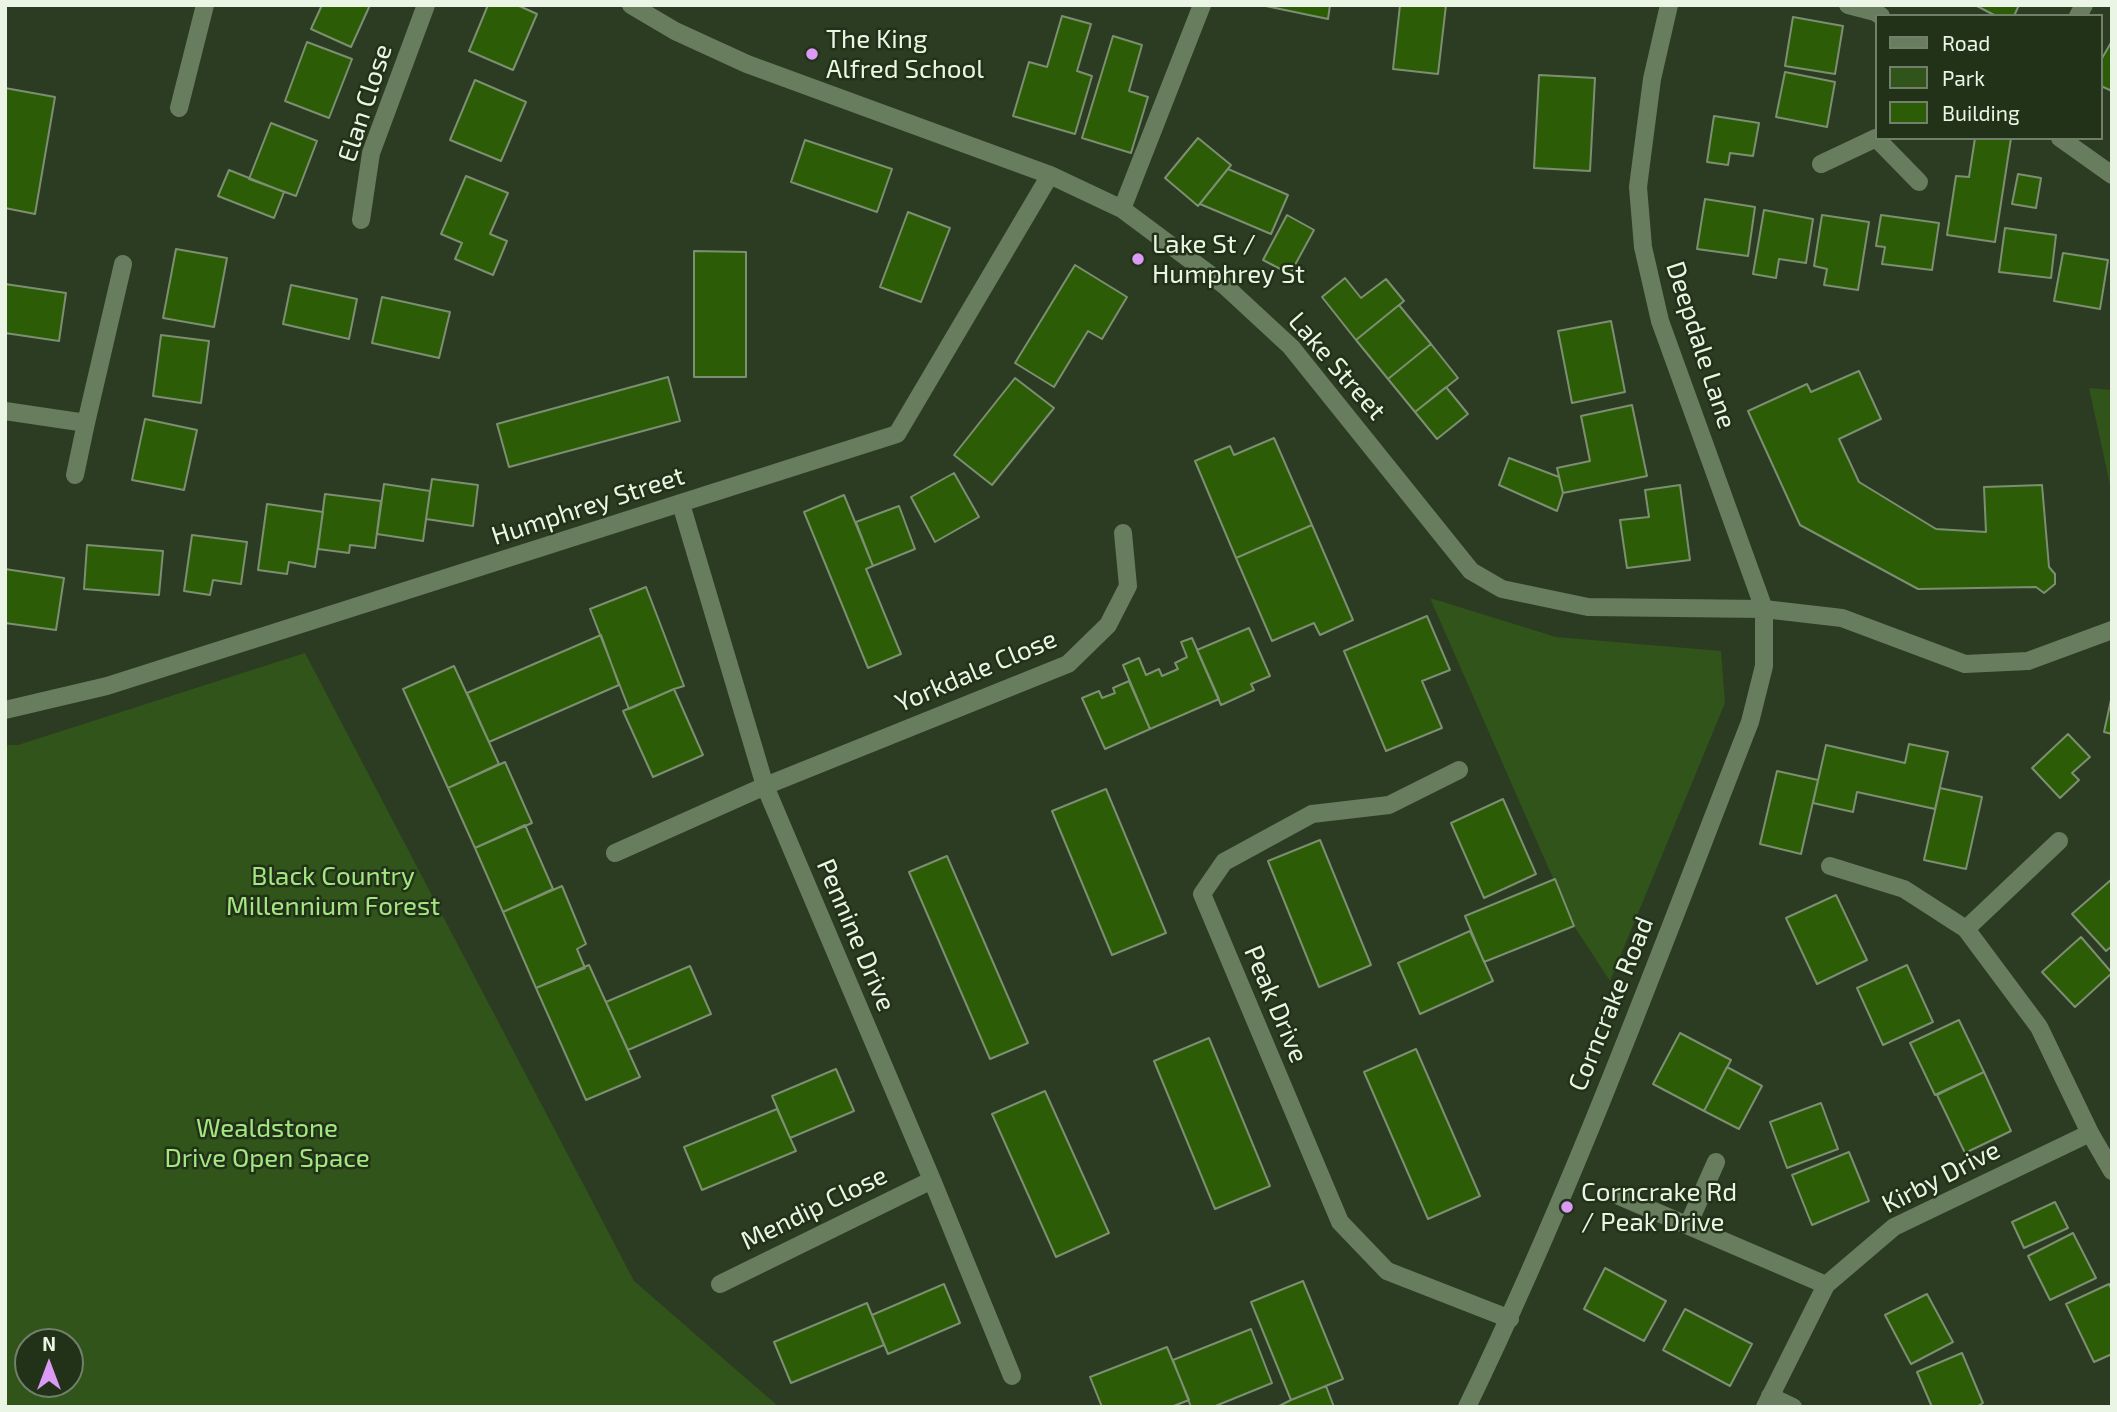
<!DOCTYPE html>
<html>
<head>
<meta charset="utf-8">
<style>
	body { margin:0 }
	#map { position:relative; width:2117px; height:1412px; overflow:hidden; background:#2c3c23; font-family:"Exo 2",sans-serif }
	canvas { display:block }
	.frame { position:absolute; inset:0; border:7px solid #eaf5e5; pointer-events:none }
	.legend { position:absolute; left:1875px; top:14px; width:228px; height:126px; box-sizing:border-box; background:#223219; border:2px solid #72806b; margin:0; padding:9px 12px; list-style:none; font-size:21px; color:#eaf5e5 }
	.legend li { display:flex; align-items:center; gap:14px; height:35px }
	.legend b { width:35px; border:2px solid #72806b }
	.north { position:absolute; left:14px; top:1328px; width:70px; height:70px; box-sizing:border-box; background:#223219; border:2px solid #72806b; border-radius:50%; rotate:0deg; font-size:19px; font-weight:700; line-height:28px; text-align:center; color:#eaf5e5 }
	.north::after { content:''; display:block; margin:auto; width:24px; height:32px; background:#da9af6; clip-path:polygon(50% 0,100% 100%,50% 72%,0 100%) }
</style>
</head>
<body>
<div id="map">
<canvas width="2117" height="1412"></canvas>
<div class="frame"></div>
<ul class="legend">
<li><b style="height:9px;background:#687d5d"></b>Road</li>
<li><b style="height:19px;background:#305419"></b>Park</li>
<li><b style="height:19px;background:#2d5c06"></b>Building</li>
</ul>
<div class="north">N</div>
</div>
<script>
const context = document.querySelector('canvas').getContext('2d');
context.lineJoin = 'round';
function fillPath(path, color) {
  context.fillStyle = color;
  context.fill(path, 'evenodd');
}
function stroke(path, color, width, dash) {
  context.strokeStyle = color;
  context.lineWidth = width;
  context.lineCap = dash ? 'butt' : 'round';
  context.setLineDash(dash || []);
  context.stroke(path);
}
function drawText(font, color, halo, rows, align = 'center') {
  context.font = font + ' "Exo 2",sans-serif';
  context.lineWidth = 5;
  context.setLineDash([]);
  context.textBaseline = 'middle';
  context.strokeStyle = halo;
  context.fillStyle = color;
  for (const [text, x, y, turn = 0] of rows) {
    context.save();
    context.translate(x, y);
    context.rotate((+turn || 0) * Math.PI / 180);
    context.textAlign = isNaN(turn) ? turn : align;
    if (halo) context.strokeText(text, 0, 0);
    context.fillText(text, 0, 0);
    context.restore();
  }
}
fillPath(new Path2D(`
	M2089,388L2112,390V494Z
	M1430,598L1556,637L1721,651L1725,703L1610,981L1574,926Z
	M305,653L634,1281L779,1407H5V745H18ZM70,1342V1384H28V1342Z`), '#305419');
const building = new Path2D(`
	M322,5H370L351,47L311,29Z
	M488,5H517L537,14L513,70L469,51Z
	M1261,5H1330L1328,19Z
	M1400,5H1446L1438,74L1393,69Z
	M1975,5H2019L2014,16H1996Z
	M1062,16L1091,24L1077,71L1092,76L1075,134L1013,116L1029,62L1047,67Z
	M1793,17L1843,26L1835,74L1785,66Z
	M1113,36L1142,45L1129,91L1148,97L1131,153L1082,138Z
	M2112,41V91L2101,86V60Z
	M307,42L352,59L329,118L285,101Z
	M1785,72L1835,82L1827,127L1776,117Z
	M1539,75L1595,78L1590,171L1534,168Z
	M475,80L526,102L501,161L450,140Z
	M5,88L55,97L35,214L5,208Z
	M1714,116L1759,123L1753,156L1730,153L1728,165L1707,162Z
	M271,123L317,141L296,196L249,179Z
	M1198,138L1231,165L1198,206L1165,178Z
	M1975,138H2011L1995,242L1947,235L1956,176L1969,177Z
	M805,140L892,169L877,212L791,182Z
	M1228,169L1288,195L1271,234L1200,204Z
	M229,170L284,192L274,218L218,196Z
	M2018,174L2041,178L2036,208L2012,204Z
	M466,176L508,193L490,234L507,241L493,275L455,259L462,243L441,234Z
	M1705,199L1755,207L1748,256L1697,249Z
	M1764,210L1813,219L1806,263L1779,259L1776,278L1753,274Z
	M908,212L950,228L921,302L880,287Z
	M1287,215L1314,230L1290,274L1263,260Z
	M1822,215L1869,222L1858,290L1824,285L1827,269L1814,266Z
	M1881,215L1939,223L1932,270L1882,264L1885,247L1876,246Z
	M2005,228L2056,235L2051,278L1999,272Z
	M176,249L227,258L214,327L163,318Z
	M694,251L746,252V377H694Z
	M2063,253L2108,260L2100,309L2054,301Z
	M1075,265L1127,297L1102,339L1088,331L1054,387L1015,363Z
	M1345,278L1361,298L1386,279L1404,301L1356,340L1322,297Z
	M5,284L66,293L59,341L5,333Z
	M291,285L357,299L349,339L283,324Z
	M382,297L450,312L439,358L372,343Z
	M1399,305L1431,344L1388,379L1356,340Z
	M1611,321L1625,392L1572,403L1558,331Z
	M161,335L209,341L201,403L153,396Z
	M1431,344L1458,378L1415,412L1388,379Z
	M1859,371L1881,419L1839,439L1859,482L1936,529L1986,532L1984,487L2042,485L2049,567L2055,574V584L2044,593L2036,587L1918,589L1800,525L1748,411L1807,384L1811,392Z
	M668,377L680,421L509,467L497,424Z
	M1015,378L1054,408L992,485L954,455Z
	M1446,387L1468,414L1437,439L1415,412Z
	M1632,405L1647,476L1563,493L1557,468L1590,461L1581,416Z
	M145,419L197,430L184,490L132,480Z
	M1274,438L1312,525L1236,558L1195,461L1230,446L1234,455Z
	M1509,458L1559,477L1563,493L1557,511L1499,485Z
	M954,473L979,517L935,542L911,497Z
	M432,479L478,485L473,526L426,519Z
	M384,484L430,491L423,541L377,534Z
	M1680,485L1690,560L1627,568L1620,520L1649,517L1645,490Z
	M325,494L381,501L375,548L350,545L349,553L318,549Z
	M844,495L873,566L866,569L901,654L868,668L804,512Z
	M267,504L323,512L315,567L289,562L287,574L258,570Z
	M899,506L915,549L873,566L856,522Z
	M1312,525L1353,620L1320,635L1314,623L1272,641L1236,558Z
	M192,535L247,542L241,584L213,580L210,595L184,591Z
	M87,545L163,551L159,595L84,589Z
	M5,569L64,578L56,630L5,623Z
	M646,587L684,686L674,689L629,709L590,609Z
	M1427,616L1450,670L1422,681L1442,728L1386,751L1344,651Z
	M1249,628L1270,676L1251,684L1254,690L1221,705L1197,650Z
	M601,635L619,685L489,742L467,693Z
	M1192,638L1219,699L1150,729L1123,665L1139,658L1146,675L1159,669L1162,676L1178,669L1175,663L1187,657L1181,642Z
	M454,666L499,764L448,788L403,689Z
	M1129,681L1150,729L1105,749L1082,698L1099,691L1102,698L1115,693L1113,688Z
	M674,689L703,755L653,777L623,711Z
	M2111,700H2112V734L2104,732Z
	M2068,734L2090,757L2072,773L2079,780L2060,798L2032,768Z
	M1909,744L1948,752L1935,809L1857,792L1853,812L1813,803L1826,745L1905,763Z
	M505,762L532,823L475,848L448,788Z
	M1777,771L1818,780L1801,854L1760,844Z
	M1940,788L1982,797L1966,869L1924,860Z
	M1106,789L1166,933L1112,955L1052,811Z
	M1503,799L1536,874L1484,898L1451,823Z
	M525,825L553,889L503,912L475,848Z
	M1320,840L1371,965L1319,987L1268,861Z
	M947,856L1028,1043L990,1059L909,872Z
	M1555,879L1574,926L1484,962L1465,916Z
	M2112,879V946L2106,951L2072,914Z
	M562,886L586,944L577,949L585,968L536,988L503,912Z
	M1836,895L1867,960L1817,984L1786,918Z
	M1470,931L1493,981L1420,1014L1398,963Z
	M2081,937L2112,973L2075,1007L2042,972Z
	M589,965L640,1077L586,1100L536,988Z
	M1907,965L1933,1022L1883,1045L1857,988Z
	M690,966L711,1014L628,1050L606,1002Z
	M1959,1020L1984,1072L1935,1095L1910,1043Z
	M1680,1033L1731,1060L1704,1111L1653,1084Z
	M1209,1038L1270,1186L1215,1209L1154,1061Z
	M1416,1049L1480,1196L1428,1219L1364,1072Z
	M1727,1067L1762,1086L1739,1129L1704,1111Z
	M836,1069L854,1111L790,1138L772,1096Z
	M1984,1072L2011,1131L1965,1153L1937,1095Z
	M1045,1091L1109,1233L1056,1257L992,1114Z
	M1821,1103L1838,1149L1787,1168L1770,1122Z
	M777,1109L796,1151L702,1190L684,1147Z
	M1849,1152L1869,1201L1812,1225L1792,1175Z
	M2055,1202L2068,1228L2024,1248L2012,1222Z
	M2073,1233L2096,1278L2050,1300L2028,1256Z
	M1605,1268L1666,1301L1644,1341L1584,1309Z
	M1303,1281L1343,1379L1291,1400L1251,1302Z
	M944,1284L960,1323L888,1354L872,1315Z
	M2109,1284L2112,1290V1354L2094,1362L2066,1304Z
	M1927,1294L1953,1342L1911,1364L1885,1315Z
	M867,1303L884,1345L791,1383L774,1342Z
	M1685,1309L1752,1344L1730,1386L1663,1350Z
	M1251,1329L1272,1383L1213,1407H1191L1173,1360Z
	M1167,1347L1189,1400L1171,1407H1102L1090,1377Z
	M1962,1353L1983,1403L1976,1407H1932L1917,1372Z
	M1326,1386L1334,1407H1277L1291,1400Z`);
fillPath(building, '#2d5c06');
stroke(building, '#7c8f72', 2);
stroke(new Path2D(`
	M631,5L675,31L747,64L1050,175L1122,209L1224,285L1291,347L1471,571L1502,589L1588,607L1764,609L1842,618L1965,664L2028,661L2112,630
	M1848,5L1875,12L1881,16
	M2078,16L2084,5
	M179,108L205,5
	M2060,138L2112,175
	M1821,164L1876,138L1919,182
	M1122,209L1202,5
	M361,220L371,153L426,5
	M5,411L86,423L123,264
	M75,475L86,423
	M681,504L765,786L932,1180L1012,1376
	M5,710L107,686L897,434L1050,175
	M1459,770L1389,805L1312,814L1224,862L1202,894L1340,1222L1387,1271L1510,1319
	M615,853L765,786L1068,664L1108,625L1128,586L1123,533
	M1830,866L1904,889L1966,929L2039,1027L2090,1133L2112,1171
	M1966,929L2059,841
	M1619,1196L1826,1285
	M1688,1225L1716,1162
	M720,1284L932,1180
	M1770,1396L1793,1407
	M1467,1407C1575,1184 1660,952 1750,722L1764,666V609L1660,321L1643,247L1638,187L1652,79L1669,5
	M1765,1407L1826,1285L1894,1227L2090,1133`), '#687d5d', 18);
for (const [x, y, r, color] of [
	[812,54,7,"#da9af6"],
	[1138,259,7,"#da9af6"],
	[1567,1207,7,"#da9af6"]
]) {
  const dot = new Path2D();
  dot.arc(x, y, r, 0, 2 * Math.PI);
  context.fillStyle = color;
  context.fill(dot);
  stroke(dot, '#223219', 2.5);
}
drawText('26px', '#eaf5e5', '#223219', [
	["The King",826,39],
	["Alfred School",826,69],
	["Lake St /",1152,244],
	["Humphrey St",1152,274],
	["Corncrake Rd",1581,1192],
	["/ Peak Drive",1581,1222]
], 'left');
drawText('26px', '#eaf5e5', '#223219', [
	["Elan Close",365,103,-72],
	["Deepdale Lane",1701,345,72],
	["Lake Street",1337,366,49],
	["Humphrey Street",588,506,-18],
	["Yorkdale Close",976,671,-23],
	["Pennine Drive",856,935,67],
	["Peak Drive",1276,1004,67],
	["Corncrake Road",1611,1004,-68],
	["Kirby Drive",1941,1177,-27],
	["Mendip Close",814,1208,-26]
]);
drawText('26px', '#a4e780', '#223219', [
	["Black Country",333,876],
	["Millennium Forest",333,906],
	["Wealdstone",267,1128],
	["Drive Open Space",267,1158]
]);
</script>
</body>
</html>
